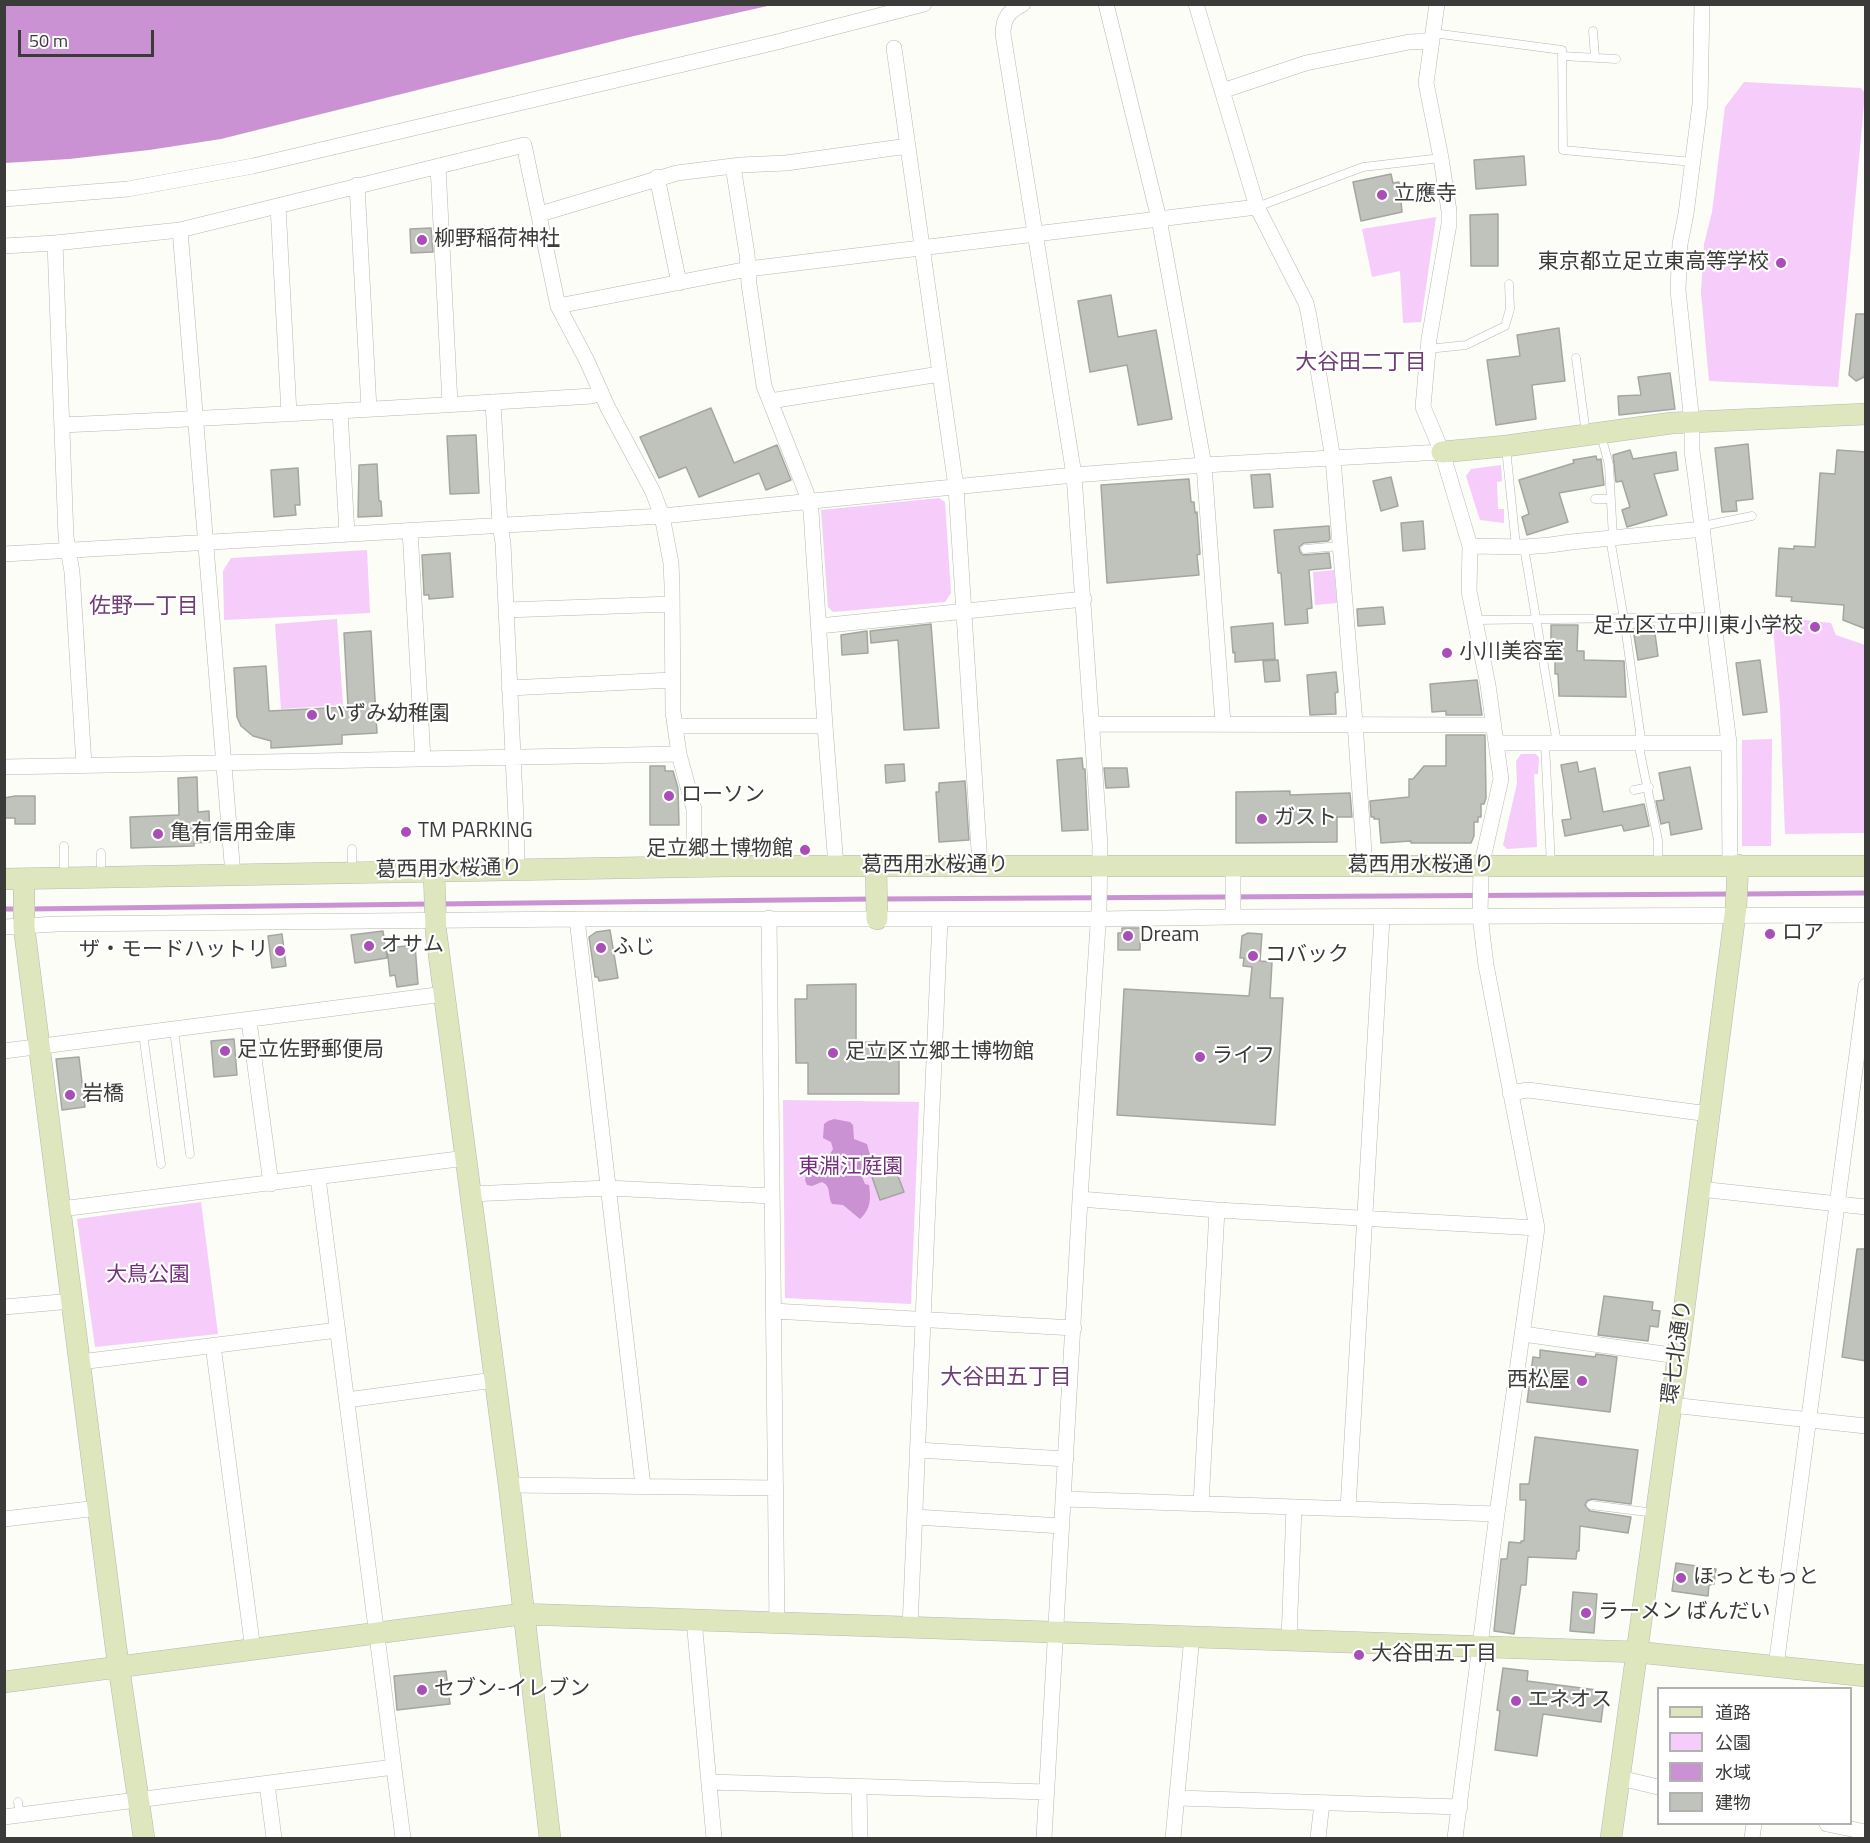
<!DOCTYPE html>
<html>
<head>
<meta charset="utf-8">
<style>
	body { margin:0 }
	#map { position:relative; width:1870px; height:1843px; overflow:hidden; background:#fbfdf6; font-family:"Titillium Web","Noto Sans JP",sans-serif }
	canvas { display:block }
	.frame { position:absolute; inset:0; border:6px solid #3b3b39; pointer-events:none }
	.legend { position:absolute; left:1657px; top:1687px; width:195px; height:138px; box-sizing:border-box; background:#fff; border:2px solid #b1b1b0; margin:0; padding:8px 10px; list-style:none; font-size:18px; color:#3b3b39 }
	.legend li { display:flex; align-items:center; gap:12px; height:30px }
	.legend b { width:30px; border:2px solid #b1b1b0 }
	.scale { position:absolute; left:18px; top:30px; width:136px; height:27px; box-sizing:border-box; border:3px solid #3b3b39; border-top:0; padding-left:8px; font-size:18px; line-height:21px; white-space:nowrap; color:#3b3b39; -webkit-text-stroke:4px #fff; paint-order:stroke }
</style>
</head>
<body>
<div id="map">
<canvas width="1870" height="1843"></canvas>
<div class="frame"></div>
<ul class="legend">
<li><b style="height:8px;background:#dee6be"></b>道路</li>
<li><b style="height:16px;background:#f5ccfa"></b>公園</li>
<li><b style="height:16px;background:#cb92d3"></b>水域</li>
<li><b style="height:16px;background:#c0c2bc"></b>建物</li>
</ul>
<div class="scale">50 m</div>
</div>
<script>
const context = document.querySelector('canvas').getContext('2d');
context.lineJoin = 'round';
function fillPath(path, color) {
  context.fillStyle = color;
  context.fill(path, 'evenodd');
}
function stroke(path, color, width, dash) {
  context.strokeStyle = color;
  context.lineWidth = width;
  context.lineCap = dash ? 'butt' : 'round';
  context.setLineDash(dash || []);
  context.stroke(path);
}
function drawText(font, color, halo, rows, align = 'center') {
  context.font = font + ' "Titillium Web","Noto Sans JP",sans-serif';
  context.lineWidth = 4.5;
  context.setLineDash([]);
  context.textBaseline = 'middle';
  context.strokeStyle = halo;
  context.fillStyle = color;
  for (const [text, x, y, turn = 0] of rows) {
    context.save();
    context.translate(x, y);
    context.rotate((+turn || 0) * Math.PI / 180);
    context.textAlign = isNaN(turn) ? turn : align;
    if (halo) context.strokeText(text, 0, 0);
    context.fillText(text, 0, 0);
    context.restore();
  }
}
fillPath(new Path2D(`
	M1744,82L1861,88L1865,93L1838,387L1709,381L1701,292L1704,244L1712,212L1725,107Z
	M1436,217L1421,322L1403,323L1400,271L1372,277L1362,229Z
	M1501,465L1502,481L1497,482L1498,509H1504V523L1480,520L1466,476L1471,469Z
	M939,498L945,502L951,593L945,602L833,612L828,607L821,510Z
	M367,550L370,613L224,620L223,571L231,558Z
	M1334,570L1337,603L1315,605L1313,572Z
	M1772,616L1831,623L1836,635L1865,645V833L1785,834L1780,707Z
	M337,619L343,705L281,709L275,624Z
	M1772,739L1771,846H1742V740Z
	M1521,754H1536L1539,758L1538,774H1534L1537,847L1507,849L1503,845L1517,783L1516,761Z
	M783,1100L919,1102L911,1304L785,1298Z
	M201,1202L218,1334L95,1347L77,1219Z`), '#f5ccfa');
fillPath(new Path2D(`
	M5,4H772V5L634,36L221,139L149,150L69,159L5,163Z
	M834,1119L850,1122L853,1125L854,1139L867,1144L873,1166L863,1170L861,1174L865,1184L869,1185C871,1198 871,1209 860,1219L843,1205L832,1204C827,1195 832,1187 822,1182L812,1186L807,1185L805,1180L808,1165H821L822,1158L830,1154L833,1149L831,1142L823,1138L824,1124L828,1121Z`), '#cb92d3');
stroke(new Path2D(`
	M1741,894L1866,893
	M880,899L1732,894
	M439,904L871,899
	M4,909H19
	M28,909L430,904`), '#cb92d3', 5);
const building = new Path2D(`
	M1524,156L1526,185L1476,189L1474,160Z
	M1391,174L1393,183L1399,182L1402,212L1361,221L1353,182Z
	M1498,214V266H1471L1470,215Z
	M431,228L433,252L411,253L410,229Z
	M1111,295L1118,337L1156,330L1172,419L1138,425L1127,365L1090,372L1078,301Z
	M1856,314H1866V364L1864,377L1856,381L1849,375Z
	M1559,328L1565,381L1532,385L1536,419L1496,425L1487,360L1520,356L1517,335Z
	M1670,373L1675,409L1619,415L1618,396L1641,395L1638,377Z
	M711,408L734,463L777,445L791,480L766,490L759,473L699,497L686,467L659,478L640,437Z
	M476,435L479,493L450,494L447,436Z
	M1748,444L1753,499L1736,501L1737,511L1722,512L1715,448Z
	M1630,450L1633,459L1676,452L1678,470L1654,474L1667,515L1627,527L1622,510L1630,507L1622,481L1616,482L1613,455Z
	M1837,450L1866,452V629L1843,620L1844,605L1791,601L1792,597L1776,596L1779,548L1794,549V546L1815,547L1820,473L1835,474Z
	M1596,456L1597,460L1601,459L1604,485L1559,493L1568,522L1527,535L1522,517L1529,514L1519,480L1574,463L1573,460Z
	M377,464L379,501H381L382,516L358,517L359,465Z
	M298,468L300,505H295L296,515L274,517L271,470Z
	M1270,474L1273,507L1254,508L1251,475Z
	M1391,477L1398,506L1381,511L1373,481Z
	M1189,479L1191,502H1194L1195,513L1197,512L1200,554L1197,555L1199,575L1107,583L1101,485Z
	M1423,521L1425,549L1403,551L1401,523Z
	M1329,526L1330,539L1328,541L1304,543L1299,547L1300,552L1303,555L1329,553L1331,568L1309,570L1312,608L1307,609L1308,623L1285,625L1281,573H1278L1274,530Z
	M450,553L453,597L429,599V595H424L422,555Z
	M1383,607L1385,624L1358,626L1357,609Z
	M1273,623L1275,659L1235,662V652L1233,653L1231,627Z
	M931,624L939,728L904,730L898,640L871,643L870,631Z
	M1551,625H1578L1577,651H1584V660L1624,661L1626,697L1559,696L1558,674H1555V660H1553V651H1551Z
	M1654,626L1658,656L1638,660L1633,629Z
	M371,631L377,733L342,735V744L271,748V741L253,736L241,726L237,717L234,668L266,666L269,711L348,707L344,633Z
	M867,631L868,653L842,655L841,635Z
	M1278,660L1280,681L1265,682L1263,661Z
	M1760,660L1767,712L1743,715L1736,663Z
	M1336,672L1338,692L1335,693L1336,714L1310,715L1307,675Z
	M1477,680L1482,715H1446V711L1432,712L1430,684Z
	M1446,735H1485L1486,798L1484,804H1481V817H1478V822H1474V836L1471,843H1411V841L1381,843L1379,819H1374V817H1371L1370,801L1409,797V779H1413L1424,766H1446Z
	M1082,758L1083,769H1085L1088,830L1062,831L1057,760Z
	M1577,762L1579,772L1595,768L1603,812L1644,804L1649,826L1624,831L1622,825L1565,836L1562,820L1571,819L1561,765Z
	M904,764L905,781L886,783L885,765Z
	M650,766H665V771H673L678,788L679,825H650Z
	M1690,767L1702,829L1671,835L1669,822L1661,824L1656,801L1664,800L1659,773Z
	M1104,768H1127L1129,787L1106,788Z
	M197,777L198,812L209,811L210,842L194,843V846L131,848L130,817L179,815L178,778Z
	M965,781L969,840L939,842L936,792H939V783Z
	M1290,791V795L1350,793L1352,817H1337V842L1236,843V792Z
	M15,796H35V824H15V818H4V798Z
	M1122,928H1140V950H1118V933H1122Z
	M610,930L618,978L599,981L598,977H595L589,937L596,932Z
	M383,931L387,958L355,963L351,935Z
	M1248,933L1262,934L1260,961L1272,962L1270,998H1283L1275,1125L1117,1115L1124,989L1249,996L1252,967L1243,966L1244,958H1240L1242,936Z
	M282,934L286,966L272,968L268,936Z
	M415,945L418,984L397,987L395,975L390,976L387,948Z
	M856,984V1042L899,1043V1094H808V1063H796L795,999H807V985Z
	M234,1039L237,1075L214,1077L211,1041Z
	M79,1057L85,1107L62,1110L56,1059Z
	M895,1168L904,1192L880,1200L872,1177Z
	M1857,1249H1866V1361L1842,1357Z
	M1604,1296L1653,1302L1652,1310L1660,1311L1658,1327L1650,1326L1648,1341L1598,1335Z
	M1540,1350L1595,1357L1596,1354L1617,1357L1610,1412L1527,1402L1533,1357L1540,1358Z
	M1535,1437L1638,1450L1631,1504L1592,1499L1587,1501L1585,1505L1590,1511L1631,1517L1628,1533L1580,1526L1579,1551H1577L1576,1559L1528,1557L1526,1585H1521L1514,1634L1494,1631L1501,1559H1507L1509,1542L1521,1543V1541H1524L1526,1500H1520V1484H1529Z
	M1676,1563L1716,1569L1714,1584L1709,1585L1708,1596L1672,1591Z
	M1573,1592L1597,1594L1594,1633L1570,1631Z
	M1503,1668L1528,1671L1527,1681L1605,1691L1601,1722L1543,1714L1537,1756L1495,1750L1500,1711L1497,1710Z
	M446,1671L450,1704L397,1710L394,1676Z`);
fillPath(building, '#c0c2bc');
stroke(building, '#a4a6a0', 1.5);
const lane = new Path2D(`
	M1593,31L1595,57
	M1433,33L1562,50L1563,150L1693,162
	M1562,56L1616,59
	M1257,207L1363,167L1441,158
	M1428,349L1466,345L1505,326L1510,309L1509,284
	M1576,358L1586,434
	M1601,435L1609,465L1613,538
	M1506,448L1516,546
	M1595,499H1610
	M1703,526L1752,516
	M1610,538L1624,619L1640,732V752L1658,840V865
	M1524,547L1557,743
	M1305,549L1340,546
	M1476,620L1714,617
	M1545,744L1551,865
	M1634,790L1649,787
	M64,846V877
	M352,849V870
	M101,853V876
	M174,1030L190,1154
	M143,1034L161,1164
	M1591,1505L1655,1513
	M18,1802L20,1816`);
const street = new Path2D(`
	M1023,4C1009,11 1003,18 1003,34L1074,475L1100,845L1099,910L1080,1199L1044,1838
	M1106,4L1159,219L1204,465L1223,723
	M1196,4L1257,207L1306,303L1309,316L1333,459L1355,723L1365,866
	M1437,4L1426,83L1441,158L1449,211V224L1429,339L1423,407L1442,452L1470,546L1469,591L1488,685L1501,779L1481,867L1480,916L1486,965L1537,1228L1497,1514L1455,1838
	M1702,4L1700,104L1686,214L1680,244L1678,290L1692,423V451L1696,480L1729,743L1730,865
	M894,48L956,487L980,866
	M1222,91L1306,63L1409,42L1431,41
	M438,166L450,404
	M733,166L747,254L749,284L764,386L806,492L811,511L825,726L836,866
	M657,177L679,283
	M357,185L369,409
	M4,199L128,189L253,166L777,42L924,4
	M278,206L289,414
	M540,214L677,173L741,165L786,163L908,146
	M180,230L233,875
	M55,243L66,537L72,572L84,765
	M4,246L55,243L180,230L524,145L558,306L587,361L608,408L653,492L662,516L671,563L672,585L673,712L679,754L694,809V866
	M558,306L748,269L1257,207
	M770,401L940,374
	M493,402L500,525L503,543L516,819L517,869
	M340,411L347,534
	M62,425C239,417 416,407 592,396L601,392
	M410,530L423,759
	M1470,546L1524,547L1550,545L1571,542L1703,529
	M4,554L662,516L1074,475L1204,465L1442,452
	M506,610L672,604
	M819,626L1084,599
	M509,688L672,680
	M1092,724L1493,725
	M675,726H825
	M1497,743H1729
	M4,767L679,754
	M1233,866V917
	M769,918L777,1624
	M577,919L643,1486
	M4,927L57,924L577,919H1098L1233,917L1866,915
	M249,1021L271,1184
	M4,1051L444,994
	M1510,1093L1528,1090L1709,1114
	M318,1178L403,1838
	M1700,1189L1866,1207
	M470,1194L608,1188L772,1196
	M1080,1199L1217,1210L1537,1228
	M61,1209L466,1158
	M4,1307L72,1301
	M773,1311L1074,1328
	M1523,1334L1678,1356
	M213,1345L253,1650
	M80,1362L338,1330
	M347,1400L494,1380
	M1671,1405L1866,1426
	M918,1450L1066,1459
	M509,1485L776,1488
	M1064,1499L1497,1514
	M1201,1504L1217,1210
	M1348,1509L1382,918
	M915,1517L1062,1526
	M4,1519L98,1508
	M694,1620L714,1838
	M910,1628L940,919
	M1289,1639L1294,1507
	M1776,1666L1866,986
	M1620,1778L1658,1787
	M709,1782L1047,1792
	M267,1784L274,1838
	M859,1787L860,1838
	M1177,1798L1460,1807
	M4,1817L394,1767
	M1827,1824L1866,1832
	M1173,1838L1192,1636
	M1318,1838L1322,1803
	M1752,1838L1754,1824`);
const secondary = new Path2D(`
	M1442,452L1506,446L1672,423L1866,414
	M876,866L877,919
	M434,871L436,932L509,1485L550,1838
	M4,879L728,866H1866
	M24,879V927L116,1648L144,1838
	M4,1682L522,1614L1637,1652L1866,1676
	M1611,1838L1678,1356L1736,907L1738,865`);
stroke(lane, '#b6b8b1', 9);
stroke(street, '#b6b8b1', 16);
stroke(secondary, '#b6b8b1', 22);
stroke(lane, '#fff', 8);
stroke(street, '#fff', 15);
stroke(secondary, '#dee6be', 21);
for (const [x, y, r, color] of [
	[1382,195,6,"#a94db7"],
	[422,240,6,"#a94db7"],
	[1781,263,6,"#a94db7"],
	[1815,627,6,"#a94db7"],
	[1447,653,6,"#a94db7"],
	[312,715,6,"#a94db7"],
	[669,796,6,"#a94db7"],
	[1262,819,6,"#a94db7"],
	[406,832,6,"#a94db7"],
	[158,834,6,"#a94db7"],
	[805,850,6,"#a94db7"],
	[1770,934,6,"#a94db7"],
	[1128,936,6,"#a94db7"],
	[369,946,6,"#a94db7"],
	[601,948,6,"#a94db7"],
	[280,951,6,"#a94db7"],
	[1253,956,6,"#a94db7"],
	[225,1051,6,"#a94db7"],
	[833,1053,6,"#a94db7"],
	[1200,1057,6,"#a94db7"],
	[70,1095,6,"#a94db7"],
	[1582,1381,6,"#a94db7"],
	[1681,1578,6,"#a94db7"],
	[1586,1613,6,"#a94db7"],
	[1359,1655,6,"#a94db7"],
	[422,1690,6,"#a94db7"],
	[1516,1701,6,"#a94db7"]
]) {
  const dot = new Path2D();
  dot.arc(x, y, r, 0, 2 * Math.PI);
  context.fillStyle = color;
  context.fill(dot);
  stroke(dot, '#fff', 2);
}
drawText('21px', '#3b3b39', '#fff', [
	["立應寺",1394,195],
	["柳野稲荷神社",434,240],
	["東京都立足立東高等学校",1769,263,"right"],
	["足立区立中川東小学校",1803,627,"right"],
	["小川美容室",1459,653],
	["いずみ幼稚園",324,715],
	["ローソン",681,796],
	["ガスト",1274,819],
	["TM PARKING",418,832],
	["亀有信用金庫",170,834],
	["足立郷土博物館",793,850,"right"],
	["ロア",1782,934],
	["Dream",1140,936],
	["オサム",381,946],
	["ふじ",613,948],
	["ザ・モードハットリ",268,951,"right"],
	["コバック",1265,956],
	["足立佐野郵便局",237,1051],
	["足立区立郷土博物館",845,1053],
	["ライフ",1212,1057],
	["岩橋",82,1095],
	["西松屋",1570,1381,"right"],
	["ほっともっと",1693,1578],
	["ラーメン ばんだい",1598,1613],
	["大谷田五丁目",1371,1655],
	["セブン-イレブン",434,1690],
	["エネオス",1528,1701]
], 'left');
drawText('21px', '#3b3b39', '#fff', [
	["葛西用水桜通り",935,866],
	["葛西用水桜通り",1421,866],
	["葛西用水桜通り",449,870,-1],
	["環七北通り",1678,1352,-82]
]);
drawText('21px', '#74307e', '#fff', [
	["東淵江庭園",851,1168],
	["大鳥公園",148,1276]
]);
drawText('22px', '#6f4075', '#fff', [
	["大谷田二丁目",1361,364],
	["佐野一丁目",144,608],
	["大谷田五丁目",1006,1379]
]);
</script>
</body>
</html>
